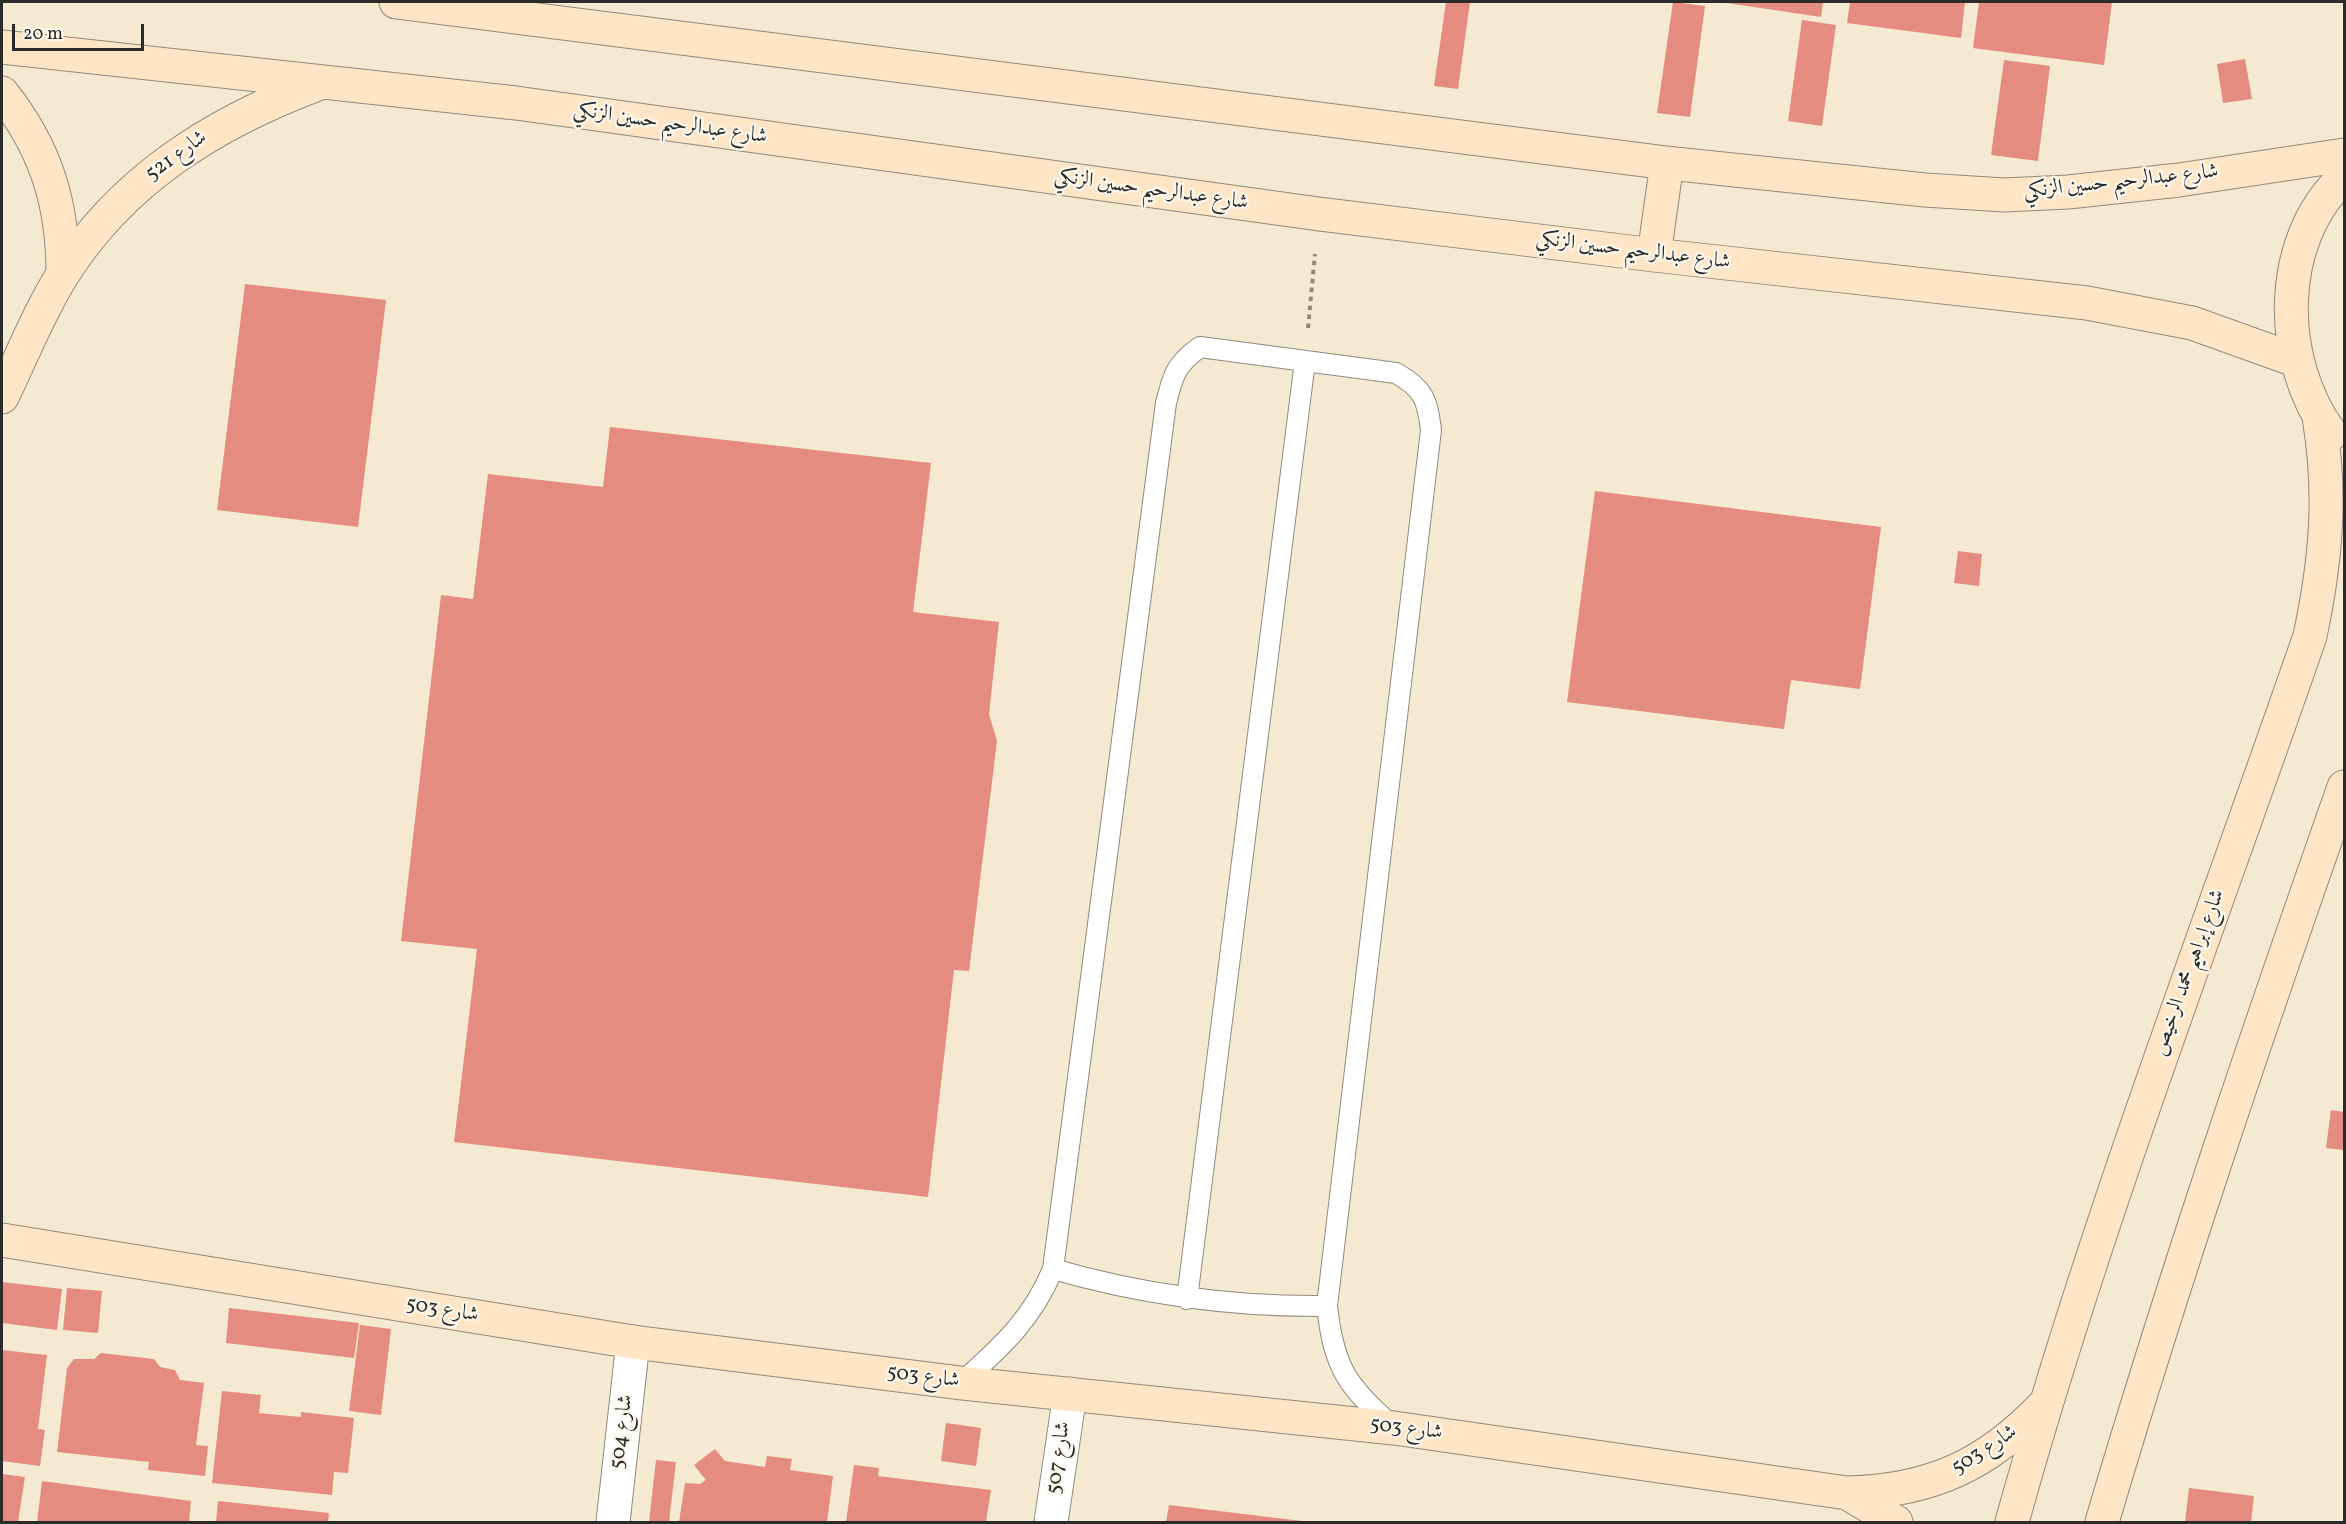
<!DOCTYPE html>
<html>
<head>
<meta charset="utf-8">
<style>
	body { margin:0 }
	#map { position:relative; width:2346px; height:1524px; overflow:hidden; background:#f5e9d2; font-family:Vollkorn,serif }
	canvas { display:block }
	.frame { position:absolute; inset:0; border:3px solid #2b2b2b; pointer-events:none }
	.scale { position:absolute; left:12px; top:24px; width:132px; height:27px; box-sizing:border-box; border:3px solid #2b2b2b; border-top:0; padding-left:8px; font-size:18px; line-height:21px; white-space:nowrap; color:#2b2b2b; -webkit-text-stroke:4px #fbf7ec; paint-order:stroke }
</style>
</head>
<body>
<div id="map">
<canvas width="2346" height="1524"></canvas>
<div class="frame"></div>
<div class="scale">20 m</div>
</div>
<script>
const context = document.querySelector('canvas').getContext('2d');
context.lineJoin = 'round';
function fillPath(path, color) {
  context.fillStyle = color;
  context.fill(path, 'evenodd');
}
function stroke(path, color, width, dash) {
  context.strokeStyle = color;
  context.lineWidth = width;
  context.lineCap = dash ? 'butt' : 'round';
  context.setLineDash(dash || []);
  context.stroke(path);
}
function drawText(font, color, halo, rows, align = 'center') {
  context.font = font + ' Vollkorn,Amiri,serif';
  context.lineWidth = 4.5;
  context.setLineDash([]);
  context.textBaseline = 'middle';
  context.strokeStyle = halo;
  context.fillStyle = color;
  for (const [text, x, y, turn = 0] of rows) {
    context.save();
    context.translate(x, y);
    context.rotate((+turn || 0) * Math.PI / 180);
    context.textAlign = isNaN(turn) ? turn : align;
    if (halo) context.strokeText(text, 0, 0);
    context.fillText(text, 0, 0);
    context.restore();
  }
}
fillPath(new Path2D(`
	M1446,2H1470L1458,89L1434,86Z
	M1673,2L1705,6L1690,117L1657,113Z
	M1720,2H1823L1821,17Z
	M1850,2H1965L1961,38L1847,23Z
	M1979,2H2112L2104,65L1973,48Z
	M1802,20L1836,25L1822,126L1788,121Z
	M2245,59L2252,99L2223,103L2217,64Z
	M2004,60L2050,66L2038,161L1991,155Z
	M245,284L386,300L358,527L217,510Z
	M610,427L931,463L913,612L999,622L989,714L997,741L969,971L954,970L928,1197L454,1142L477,949L401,941L441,595L473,599L488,474L603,487Z
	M1595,491L1881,527L1860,689L1791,680L1784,729L1567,702Z
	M1958,551L1982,554L1979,586L1954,583Z
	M2331,1110L2344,1112V1150L2326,1148Z
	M2,1282L62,1289L57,1330L2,1323Z
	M67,1288L102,1291L98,1333L63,1330Z
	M229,1308L359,1323L354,1358L226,1343Z
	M360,1325L391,1329L381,1415L349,1411Z
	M2,1350L47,1355L38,1429L45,1430L40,1466L2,1461Z
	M101,1353L154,1359L160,1367L175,1370L180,1380L204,1383L196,1445L208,1446L205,1476L148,1470L149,1462L57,1452L67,1368L74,1359H94Z
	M222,1391L261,1395L259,1413L301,1417V1412L354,1418L348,1473L334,1472L332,1495L212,1483Z
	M946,1423L981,1428L976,1466L941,1461Z
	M715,1449L725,1461L765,1467L767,1456L792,1459L790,1470L833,1476L827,1522H679L685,1483L700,1484L706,1480L694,1465Z
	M656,1460L676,1462L669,1522H649Z
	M854,1465L879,1468L878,1476L991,1490L986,1522H846Z
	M2,1474L25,1477L18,1522H2Z
	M42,1481L191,1501L189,1522H37Z
	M2189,1488L2254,1496L2251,1522H2185Z
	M218,1501L329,1513L328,1522H216Z
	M1169,1505L1302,1521V1522H1166Z`), '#e48c7f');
const lane = new Path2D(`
	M1053,1269C1143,1295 1233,1307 1327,1306
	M1187,1299L1305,361
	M961,1383C1001,1347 1032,1320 1053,1269L1166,403C1173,375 1176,364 1200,347L1396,373C1424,389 1427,399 1431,430L1327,1306C1334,1369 1347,1385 1392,1426`);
const street = new Path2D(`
	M613,1522L633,1342
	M1051,1522L1070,1394`);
const secondary = new Path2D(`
	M396,2L1667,163L1925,190L2004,195L2068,192L2179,180L2344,155
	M2,47L516,103L1319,214L1654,255L2087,303L2192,323L2295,360
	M2,93C46,148 63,204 63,274
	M1654,255L1667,163
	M2,397C22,356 39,312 63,274C122,180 214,123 315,85
	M2331,434C2277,361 2275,241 2344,177
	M2,1240L633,1342L961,1383L1394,1428L1847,1493C1931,1491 1987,1465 2044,1405
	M1847,1493L1896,1522
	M2012,1522C2095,1222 2208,931 2310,636C2326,560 2332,495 2319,417
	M2102,1522C2175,1275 2258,1031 2344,787`);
stroke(lane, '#908a7e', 22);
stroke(street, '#908a7e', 35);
stroke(secondary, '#908a7e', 35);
stroke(new Path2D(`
	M1308,328L1315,254`), '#908a7e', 4, [4.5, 4.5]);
stroke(lane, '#fff', 20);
stroke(street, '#fff', 33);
stroke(secondary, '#fee5c5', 33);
drawText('21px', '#2b2b2b', '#fbf7ec', [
	["شارع عبدالرحيم حسين الزنكي",670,125,8],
	["شارع 521",177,157,-36],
	["شارع عبدالرحيم حسين الزنكي",2121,183,-6],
	["شارع عبدالرحيم حسين الزنكي",1151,191,8],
	["شارع عبدالرحيم حسين الزنكي",1633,252,7],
	["شارع إبراهيم محمد الرخيص",2190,973,-70],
	["شارع 503",442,1311,9],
	["شارع 503",923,1378,7],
	["شارع 503",1406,1430,7],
	["شارع 504",623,1432,-83],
	["شارع 503",1985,1451,-33],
	["شارع 507",1060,1458,-82]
]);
</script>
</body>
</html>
